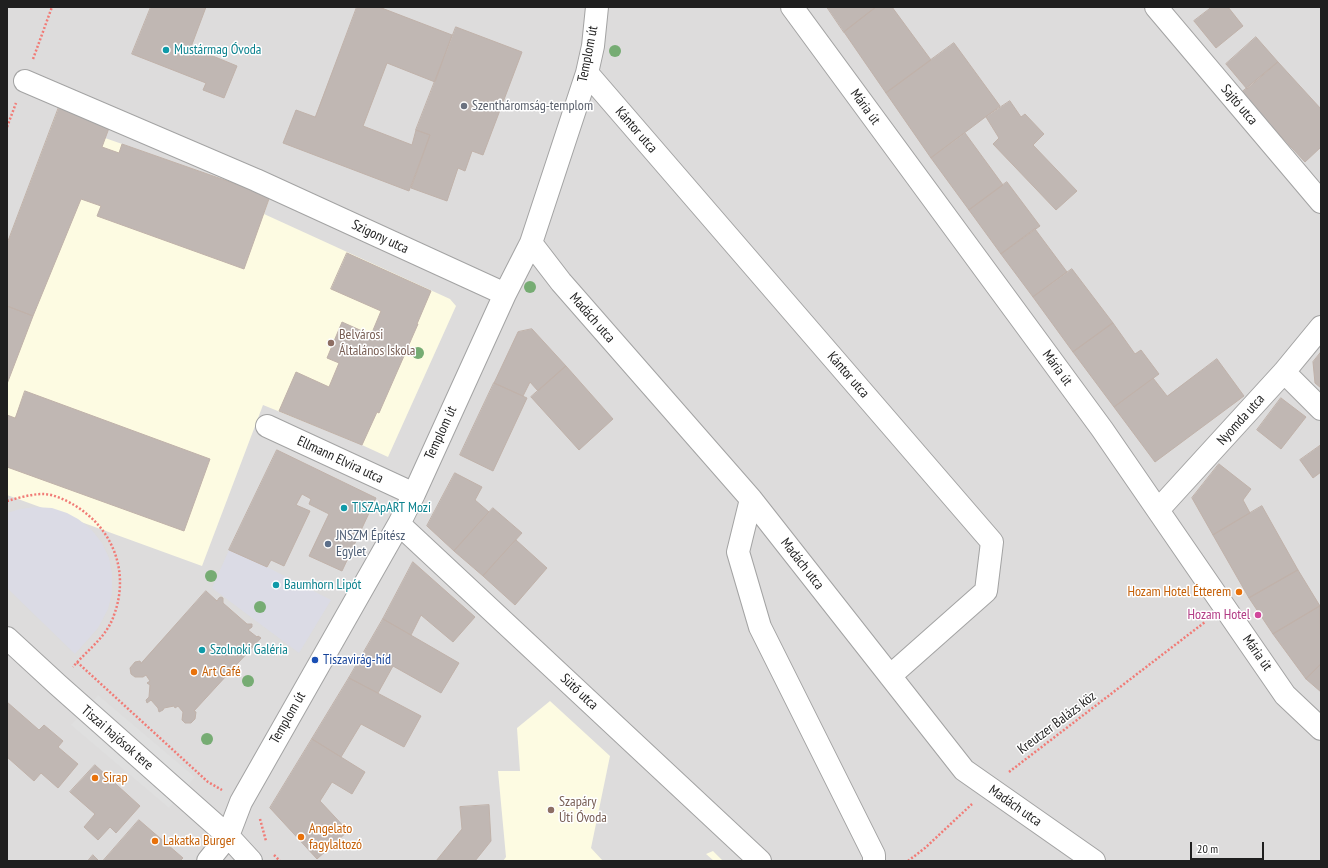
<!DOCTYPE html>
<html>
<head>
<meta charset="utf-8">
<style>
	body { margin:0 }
	#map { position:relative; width:1328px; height:868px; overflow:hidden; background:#efece6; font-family:"PT Sans Narrow",sans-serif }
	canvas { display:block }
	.frame { position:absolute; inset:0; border:8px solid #1f1f1f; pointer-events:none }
	.scale { position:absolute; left:1190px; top:842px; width:74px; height:18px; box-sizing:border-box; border:2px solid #1f1f1f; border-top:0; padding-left:5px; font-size:12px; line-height:14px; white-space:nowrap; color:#1f1f1f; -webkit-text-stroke:3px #fff; paint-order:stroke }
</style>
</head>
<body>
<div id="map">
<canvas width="1328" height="868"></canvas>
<div class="frame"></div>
<div class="scale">20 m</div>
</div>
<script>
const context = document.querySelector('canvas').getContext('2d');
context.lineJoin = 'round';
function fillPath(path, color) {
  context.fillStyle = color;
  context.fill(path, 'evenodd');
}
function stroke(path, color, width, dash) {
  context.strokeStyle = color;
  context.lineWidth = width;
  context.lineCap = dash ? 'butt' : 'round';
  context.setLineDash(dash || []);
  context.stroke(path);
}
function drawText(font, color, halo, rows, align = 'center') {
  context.font = font + ' "PT Sans Narrow",sans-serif';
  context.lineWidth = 3;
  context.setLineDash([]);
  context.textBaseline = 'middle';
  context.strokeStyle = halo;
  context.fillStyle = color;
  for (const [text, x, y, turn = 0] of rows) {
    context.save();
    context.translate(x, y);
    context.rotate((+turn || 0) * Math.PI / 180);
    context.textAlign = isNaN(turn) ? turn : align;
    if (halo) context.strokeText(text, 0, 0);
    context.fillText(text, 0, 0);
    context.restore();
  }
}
fillPath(new Path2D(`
	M7,7H1321V861H7Z`), '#dddcdc');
fillPath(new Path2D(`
	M59,107L105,138L270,196L264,214L450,299L456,306L388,457L362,445L263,405L202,566L7,495V244Z
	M550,701L610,756L591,848L603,861H503L506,857L498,771H520L517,728Z
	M713,851L723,861H714L706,854Z`), '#fdfbe2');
fillPath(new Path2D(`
	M98,695L195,777L169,808L71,725Z`), '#dfdfdf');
fillPath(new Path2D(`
	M35,507L52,508L67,513L78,519L91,529L102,543L109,558L112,573V593L108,609L98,628L75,654L7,588V513L20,509Z
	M229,550L267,567L331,600L299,653L212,588Z`), '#dbdbe5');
const building = new Path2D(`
	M151,7H206L191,47L237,66L224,98L203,90L206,83L132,54Z
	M357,7H379L452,35L435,82L387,63L363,126L412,145L416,130L430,135L409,191L283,143L296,110L315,117Z
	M827,7H876L844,32Z
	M876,7H892L931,60L886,93L844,32Z
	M1212,7H1228L1243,26L1216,48L1194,21Z
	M456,27L522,52L483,155L472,151L465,171L458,168L447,201L411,188L430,135L416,130Z
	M1256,37L1278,62L1247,89L1226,64Z
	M954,43L1000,106L931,158L886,93Z
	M1278,62L1321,109V147L1305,162L1241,93Z
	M1010,101L1021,117L1025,114L1044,134L1033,145L1077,191L1056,210L993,144L999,138L986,117Z
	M59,107L109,128L102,147L119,153L122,144L270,196L244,269L97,216L101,206L81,199L33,316L7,306V244Z
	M965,133L1003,185L969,210L931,158Z
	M1007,182L1040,226L1001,254L969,210Z
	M1035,229L1067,272L1033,297L1001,254Z
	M347,253L431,291L417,324H418L379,413L377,412L362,445L279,411L296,372L329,387L339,363L327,358L342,322L371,335L381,311L331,289Z
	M1072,269L1113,323L1073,352L1033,297Z
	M7,306L33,316L7,384Z
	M1113,323L1135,354L1141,350L1159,374L1114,407L1073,352Z
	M532,329L566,366L538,391L530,382L523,396L494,383L518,332Z
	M1321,352V388L1315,383L1313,362Z
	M1217,359L1244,396L1155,462L1114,407L1153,378L1167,396Z
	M566,366L613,419L579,450L531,397Z
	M494,383L527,398L493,471L460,455Z
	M25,391L210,459L184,531L7,467V415L15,418Z
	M1281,398L1306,417L1281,449L1257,430Z
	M1321,445V472L1313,478L1300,460Z
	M277,450L376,498L342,571L309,556L329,514L309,504L311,499L302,494L296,505L310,511L284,566L271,560L267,567L229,550Z
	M1219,464L1251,489L1243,500L1250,513L1213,535L1192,498Z
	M455,473L482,487L475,500L489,512L454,551L427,526Z
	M1262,506L1298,570L1249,598L1213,535Z
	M493,508L522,533L483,576L454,551Z
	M516,540L547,568L515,605L483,576Z
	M413,562L475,617L453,642L421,615L411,635L383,619Z
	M1298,570L1320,606L1273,634L1249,598Z
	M206,591L217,601L219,598L221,597L223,598V603L247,624H252V627L248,630L257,637L258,636L261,638L194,711L196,712L195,719L191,723H185L182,720L183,712L178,706L175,708L174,706L164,708L163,710L159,712L158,708L151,700L147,703L146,700L149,697L150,685L147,683L150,681L146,675L143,677H135L131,674L130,668L135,662L140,661L141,663Z
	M1320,606L1321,664L1306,679L1273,634Z
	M383,619L459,663L441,693L393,666L378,693L349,678Z
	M1321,664V692L1306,679Z
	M349,678L421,716L404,747L361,724L341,757L312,739Z
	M7,702L39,730L44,725L63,741L58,747L78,764L58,788L41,773L34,781L7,757Z
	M312,739L365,772L352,794L332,782L320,801L348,831L317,859L270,808Z
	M95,765L140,806L116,833L110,827L98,840L84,827L95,814L70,792Z
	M489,805L491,841L475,861H436L462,829L460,807Z
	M139,820L183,858L180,861H103Z
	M93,855L99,861H88Z`);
fillPath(building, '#c0b7b3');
stroke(building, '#c0b2aa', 1);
const minor = new Path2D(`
	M792,7L1102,429L1285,695L1321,729
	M1156,7L1321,202
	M587,73L992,542L986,591L890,676
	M25,81L256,180L505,294
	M531,243L561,282L751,499L964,770L1094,861
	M1284,372L1321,409
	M267,426L414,494
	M751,499L738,552L760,627L874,855V861
	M1158,510L1284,372L1321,327
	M399,524L760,861
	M7,638L58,685L228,836L251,861
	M208,861L228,836L241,802L399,524L414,494L505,294L531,243L587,73L593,46L597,7`);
stroke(minor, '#a3a3a3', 24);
stroke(new Path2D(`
	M33,59L52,7
	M7,127L16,103
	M7,501C18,498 31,494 43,494C53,494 66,500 74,505C113,528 130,572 114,615C107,637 87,650 73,667
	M77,662L208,782L222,790
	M1009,772L1205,622
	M260,819L266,841
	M274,855L280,861
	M908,861L925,848L972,804`), '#f17b76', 2.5, [2, 2]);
stroke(minor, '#fff', 22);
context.fillStyle = '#76ac73';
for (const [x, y] of [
	[615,51],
	[530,287],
	[418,353],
	[211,576],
	[260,607],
	[248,681],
	[207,739]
]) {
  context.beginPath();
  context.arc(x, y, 6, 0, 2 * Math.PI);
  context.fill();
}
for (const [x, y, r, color] of [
	[166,50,4,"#0f9aa8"],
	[464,106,4,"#6b7280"],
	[331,343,4,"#8d6e63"],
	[344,508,4,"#0f9aa8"],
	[328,544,4,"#5c6f8a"],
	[276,585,4,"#0f9aa8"],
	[1239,592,4,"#e8710a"],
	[1258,615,4,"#d1479c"],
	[202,650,4,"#0f9aa8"],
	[315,660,4,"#1a4fb4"],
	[194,672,4,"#e8710a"],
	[95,778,4,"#e8710a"],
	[551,810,4,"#8d6e63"],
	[301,837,4,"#e8710a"],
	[155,841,4,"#e8710a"]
]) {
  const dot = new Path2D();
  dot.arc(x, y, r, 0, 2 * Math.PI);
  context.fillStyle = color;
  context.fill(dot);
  stroke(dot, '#fff', 1.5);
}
drawText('14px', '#0d838f', '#fff', [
	["Mustármag Óvoda",174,50],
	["TISZApART Mozi",352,508],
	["Baumhorn Lipót",284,585],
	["Szolnoki Galéria",210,650]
], 'left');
drawText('14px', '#1f1f1f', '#fff', [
	["Templom út",588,54,-79],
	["Sajtó utca",1239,105,50],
	["Mária út",865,107,54],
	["Kántor utca",636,130,49],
	["Szigony utca",380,237,25],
	["Madách utca",592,318,49],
	["Mária út",1057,368,54],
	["Kántor utca",848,375,49],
	["Nyomda utca",1241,420,-48],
	["Templom út",441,433,-65],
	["Ellmann Elvira utca",340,460,25],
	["Madách utca",802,564,52],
	["Mária út",1257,653,55],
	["Sütő utca",579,692,43],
	["Templom út",288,718,-60],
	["Kreutzer Balázs köz",1057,723,-37],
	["Tiszai hajósok tere",117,738,41],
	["Madách utca",1015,806,35]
]);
drawText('14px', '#5b616d', '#fff', [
	["Szentháromság-templom",472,106]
], 'left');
drawText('14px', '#785e54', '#fff', [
	["Belvárosi",339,335],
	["Általános Iskola",339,351],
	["Szapáry",559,802],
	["Úti Óvoda",559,818]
], 'left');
drawText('14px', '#4e5e75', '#fff', [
	["JNSZM Építész",336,536],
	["Egylet",336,552]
], 'left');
drawText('14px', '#c56008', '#fff', [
	["Hozam Hotel Étterem",1231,592,"right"],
	["Art Café",202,672],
	["Sirap",103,778],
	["Angelato",309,829],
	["fagylaltozó",309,845],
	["Lakatka Burger",163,841]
], 'left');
drawText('14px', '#b23c85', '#fff', [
	["Hozam Hotel",1250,615]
], 'right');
drawText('14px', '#164399', '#fff', [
	["Tiszavirág-híd",323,660]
], 'left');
</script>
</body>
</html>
